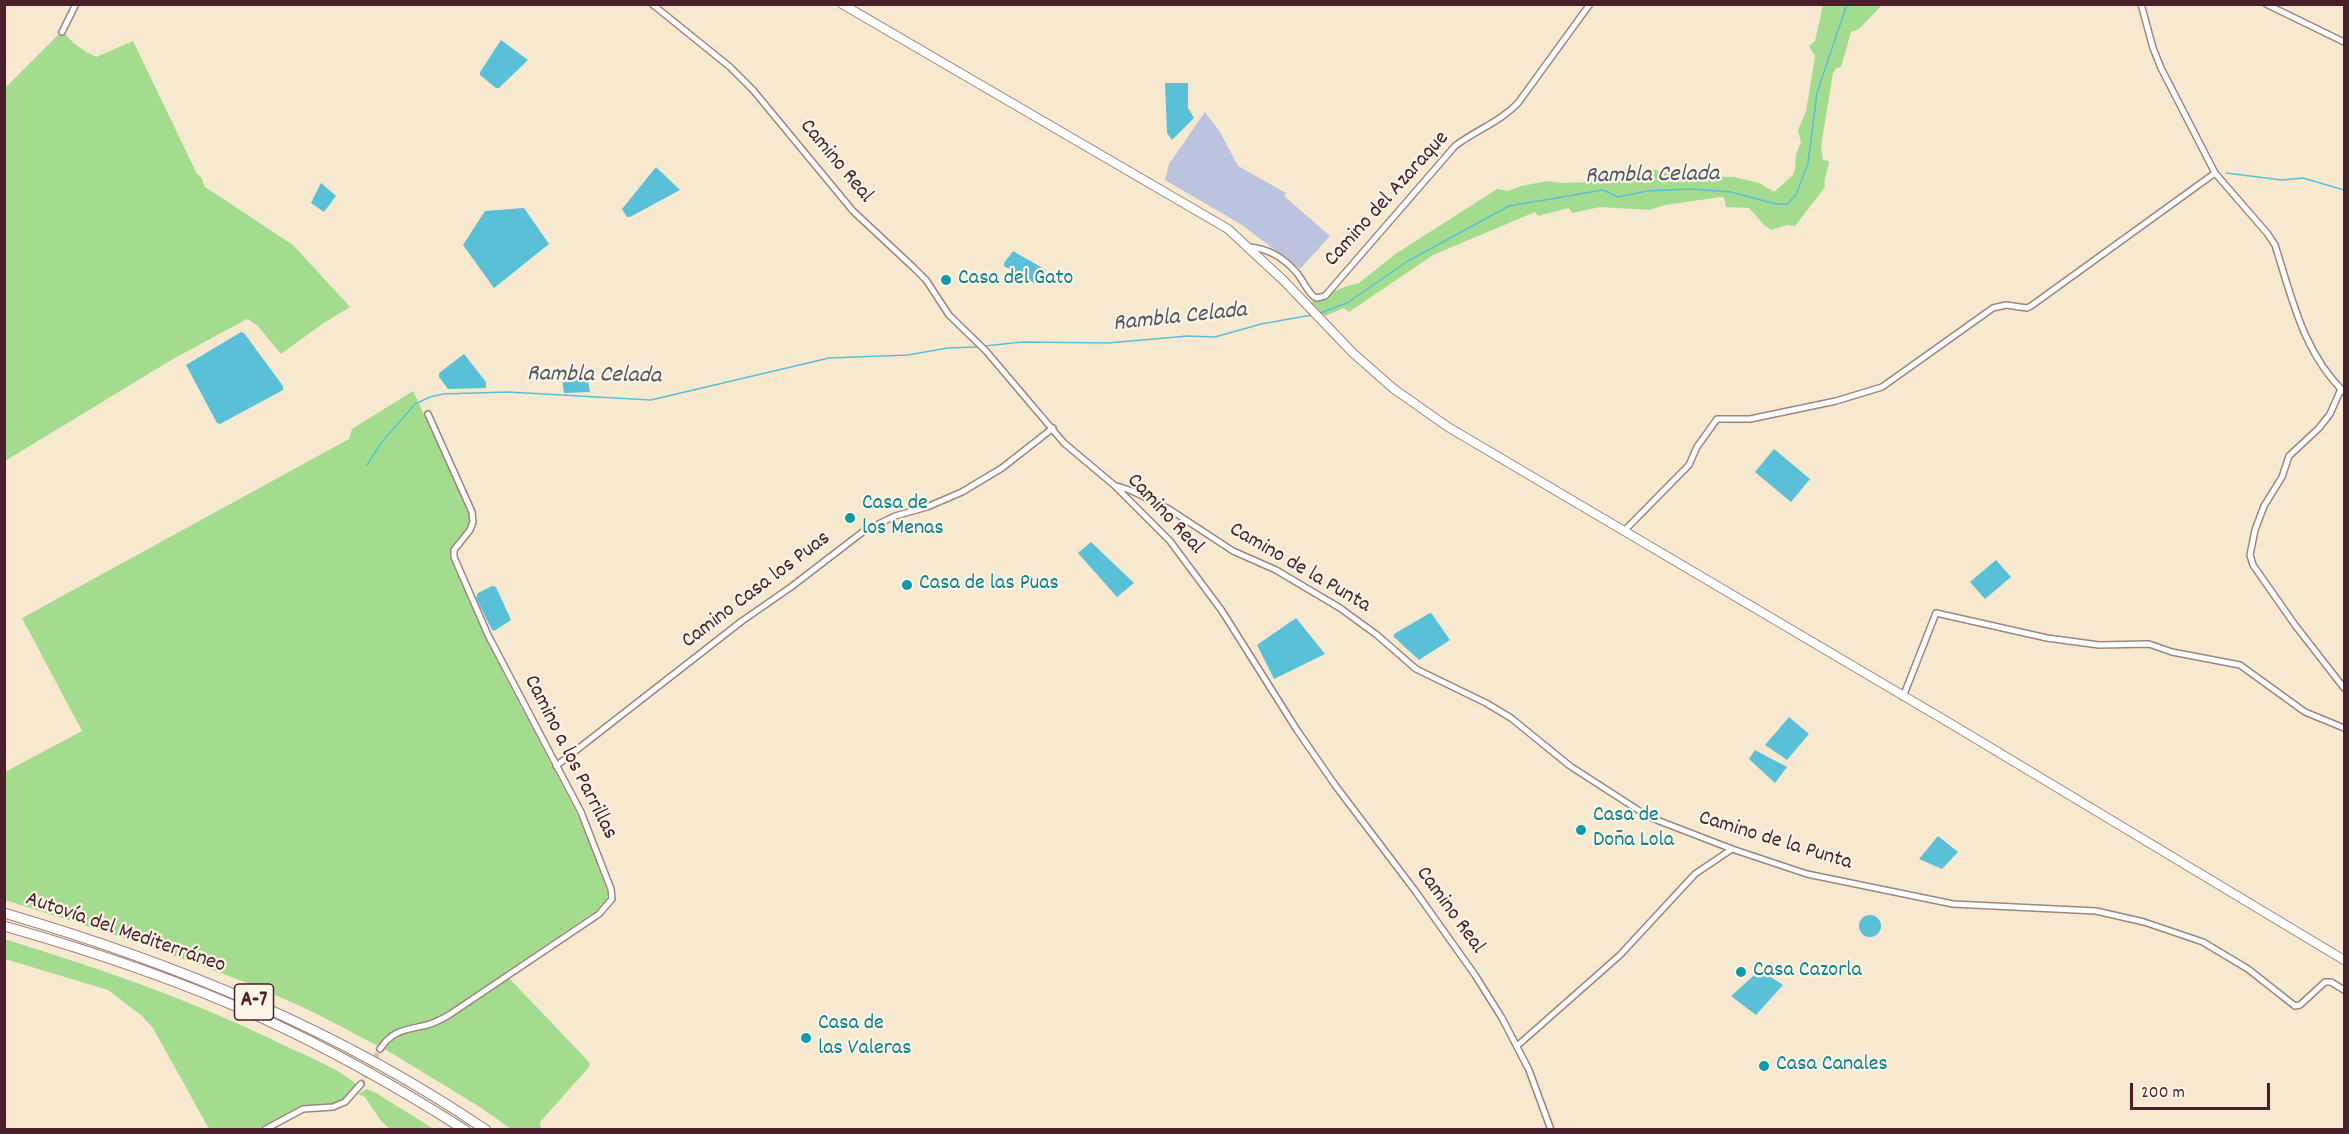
<!DOCTYPE html>
<html>
<head>
<meta charset="utf-8">
<style>
	body { margin:0 }
	#map { position:relative; width:2349px; height:1134px; overflow:hidden; background:#f6e9d0; font-family:Dekko,sans-serif }
	canvas { display:block }
	.frame { position:absolute; inset:0; border:6px solid #4a1f2b; pointer-events:none }
	.scale { position:absolute; left:2130px; top:1083px; width:140px; height:27px; box-sizing:border-box; border:3px solid #4a1f2b; border-top:0; padding-left:8px; font-size:18px; line-height:21px; white-space:nowrap; color:#4a1f2b; -webkit-text-stroke:4px #fcf5e5; paint-order:stroke }
</style>
</head>
<body>
<div id="map">
<canvas width="2349" height="1134"></canvas>
<div class="frame"></div>
<div class="scale">200 m</div>
</div>
<script>
const context = document.querySelector('canvas').getContext('2d');
context.lineJoin = 'round';
function fillPath(path, color) {
  context.fillStyle = color;
  context.fill(path, 'evenodd');
}
function stroke(path, color, width, dash) {
  context.strokeStyle = color;
  context.lineWidth = width;
  context.lineCap = dash ? 'butt' : 'round';
  context.setLineDash(dash || []);
  context.stroke(path);
}
function drawText(font, color, halo, rows, align = 'center') {
  context.font = font + ' Dekko,sans-serif';
  context.lineWidth = 4.5;
  context.setLineDash([]);
  context.textBaseline = 'middle';
  context.strokeStyle = halo;
  context.fillStyle = color;
  for (const [text, x, y, turn = 0] of rows) {
    context.save();
    context.translate(x, y);
    context.rotate((+turn || 0) * Math.PI / 180);
    context.textAlign = isNaN(turn) ? turn : align;
    if (halo) context.strokeText(text, 0, 0);
    context.fillText(text, 0, 0);
    context.restore();
  }
}
fillPath(new Path2D(`
	M1205,112L1220,132L1238,166L1286,193L1284,196L1330,236L1300,269L1242,225L1165,180L1169,164Z`), '#bcc3de');
fillPath(new Path2D(`
	M1823,5H1882L1859,29L1851,32L1841,67L1836,68L1833,73L1821,146L1823,160L1829,161C1829,171 1823,176 1825,187L1795,226L1787,225L1771,230L1764,225L1749,208L1726,207L1724,198L1721,197L1665,205L1649,210L1600,207L1572,213L1569,208L1538,216L1535,212L1433,255L1349,312L1344,308L1325,316L1311,302L1315,299H1325L1333,289L1336,291L1344,287L1359,283L1394,255L1497,189L1508,191L1521,186L1548,181L1561,183L1589,182L1626,169L1655,170L1675,174L1696,173L1704,176L1734,177L1759,183L1774,192L1793,175L1795,169L1796,154L1801,142L1798,130L1806,111L1815,56L1809,46L1815,41Z
	M63,30C69,42 84,51 96,57L133,41L197,174L201,177L205,187L293,245L350,307L325,322L281,354L257,325L247,319L173,359L5,461V88Z
	M413,391L470,513C472,528 459,539 450,550L452,561L504,674L583,825L608,893L607,901L600,908L438,1019C415,1029 395,1022 378,1046C349,1031 319,1014 289,1001C197,960 100,930 5,900V772L82,731L22,618L349,439L352,429Z
	M4,939C96,967 186,998 273,1040C301,1054 333,1065 358,1085L345,1100L333,1106L296,1109L257,1129H209L153,1028L142,1016L108,990L5,959Z
	M509,978L588,1061L590,1066L540,1122L541,1129H511L480,1107L383,1048L395,1034L429,1027Z
	M367,1089L376,1093L434,1129H390L381,1121L365,1097L358,1094Z`), '#a3dc8e');
fillPath(new Path2D(`
	M501,40L528,60L499,88H496L480,75V72Z
	M1165,83H1188V108L1194,118L1172,140L1167,133Z
	M656,167L680,190L630,217H627L622,209Z
	M321,183L336,196L324,212L311,203Z
	M524,208L549,244L494,288L463,245L485,211Z
	M1013,251L1046,270L1038,285L1004,266V263Z
	M241,332L244,333L283,386V390L220,424L217,423L186,365Z
	M464,354L486,382V388L448,389L439,377V373Z
	M586,368L590,392L564,393L561,371Z
	M1774,449L1810,479L1791,502L1755,472Z
	M1091,542L1134,583L1117,597L1078,553Z
	M1996,560L2011,577L1985,599L1970,582Z
	M492,586L496,587L511,620L494,631L492,630L476,598L478,593Z
	M1430,613L1432,614L1450,640L1419,660L1394,637V634Z
	M1296,618L1325,654L1274,679L1257,645Z
	M1789,717L1809,734L1787,760L1765,745Z
	M1755,750L1787,767L1775,783L1749,759Z
	M1938,836L1958,852L1942,869L1919,859Z
	M1859 926a11 11 0 1 1 22 0a11 11 0 1 1-22 0Z
	M1760,970L1783,985L1756,1015L1731,996Z`), '#5ac0d8');
stroke(new Path2D(`
	M2226,173L2282,180L2303,178L2344,190
	M1320,313L1347,303L1408,261L1509,206L1603,190L1618,197L1647,191L1691,189L1731,192L1776,204H1787L1796,195L1808,163L1817,93L1847,4
	M985,346L1022,342L1108,343L1188,336L1215,337L1261,324L1312,315
	M367,465L381,443L415,404L430,397L443,394L508,392L651,400L829,358L908,355L948,348L977,347`), '#5ac0d8', 1.5);
stroke(new Path2D(`
	M361,1084L380,1049`), '#d4c1af', 5, [5, 2.5]);
const street = new Path2D(`
	M652,4L730,67L753,90L853,211L914,268L926,280L949,315L986,351L1064,443L1114,485L1170,541L1222,611L1297,730L1335,785L1416,892L1475,975L1502,1018L1529,1070L1551,1130
	M2141,4L2153,48L2161,68L2215,173L2267,233L2275,245C2292,298 2303,352 2344,392
	M2266,4L2344,42
	M62,32L76,4
	M1248,247C1268,248 1284,258 1297,273C1303,281 1307,290 1313,296L1317,298L1325,296L1455,146C1476,130 1500,122 1518,103L1590,4
	M2341,389L2330,414L2319,428L2289,456L2282,477L2264,506L2255,530L2250,555L2253,565L2295,625L2344,688
	M1117,486L1132,491L1169,509L1233,551L1276,570L1340,608L1377,635L1416,669L1486,703L1511,718L1570,766L1649,817L1732,849L1807,874L1953,904L2096,911L2144,922L2203,942L2248,969L2295,1006L2300,1005L2325,982H2331L2344,990
	M1624,531L1689,465L1697,447L1717,419H1750L1836,401L1882,387L1993,308L2006,305L2027,308L2031,306L2215,173
	M1903,697L1936,613L2047,638L2099,645L2149,644L2172,652L2240,665L2305,712L2344,728
	M556,766L742,621L791,587L864,531L895,516L927,507L962,492L1002,468L1053,428
	M1517,1046L1620,955L1695,874L1732,849
	M380,1049C393,1029 407,1030 427,1025C435,1023 442,1019 449,1015L599,914L612,899L611,889L581,812L488,635L454,557V550L470,530L473,522L472,512L428,414
	M264,1130L303,1109L333,1107L345,1102L361,1084`);
const primary = new Path2D(`
	M842,4L1228,229L1283,280L1353,353L1394,389L1448,427L1953,725L2344,960`);
const highway = new Path2D(`
	M4,913C175,963 339,1030 486,1130
	M4,926C92,951 179,980 262,1018C332,1050 399,1088 465,1130`);
stroke(street, '#a0847e', 8);
stroke(primary, '#a0847e', 10);
stroke(highway, '#a0847e', 11);
stroke(street, '#fff', 5);
stroke(primary, '#fff', 8);
stroke(highway, '#fff', 9);
for (const [x, y, r, color] of [
	[946,280,6,"#0f9aa8"],
	[850,518,6,"#0f9aa8"],
	[907,585,6,"#0f9aa8"],
	[1581,830,6,"#0f9aa8"],
	[1741,972,6,"#0f9aa8"],
	[806,1038,6,"#0f9aa8"],
	[1764,1066,6,"#0f9aa8"]
]) {
  const dot = new Path2D();
  dot.arc(x, y, r, 0, 2 * Math.PI);
  context.fillStyle = color;
  context.fill(dot);
  stroke(dot, '#fcf5e5', 2);
}
for (const [x, y, w] of [
	[254,1002,39]
]) {
  const box = new Path2D();
  box.roundRect(x - w / 2, y - 18, w, 36, 4.5);
  context.fillStyle = '#fcf5e5';
  context.fill(box);
  stroke(box, '#4a1f2b', 1.5);
}
drawText('bold 21px', '#4a1f2b', null, [
	["A-7",254,1002]
]);
drawText('22px', '#4a1f2b', '#fcf5e5', [
	["Camino Real",835,162,50],
	["Camino del Azaraque",1388,200,-48],
	["Camino Real",1164,515,47],
	["Camino de la Punta",1299,569,30],
	["Camino Casa los Puas",757,591,-37],
	["Camino a los Parrillas",569,758,63],
	["Camino de la Punta",1775,842,17],
	["Camino Real",1449,911,54],
	["Autovía del Mediterráneo",125,934,19]
]);
drawText('22px', '#0d838f', '#fcf5e5', [
	["Casa del Gato",958,280],
	["Casa de",862,505],
	["los Menas",862,530],
	["Casa de las Puas",919,585],
	["Casa de",1593,817],
	["Doña Lola",1593,842],
	["Casa Cazorla",1753,972],
	["Casa de",818,1025],
	["las Valeras",818,1050],
	["Casa Canales",1776,1066]
], 'left');
drawText('italic 24px', '#505768', '#fcf5e5', [
	["Rambla Celada",1652,177,-1],
	["Rambla Celada",1180,319,-6],
	["Rambla Celada",594,377,1]
]);
</script>
</body>
</html>
